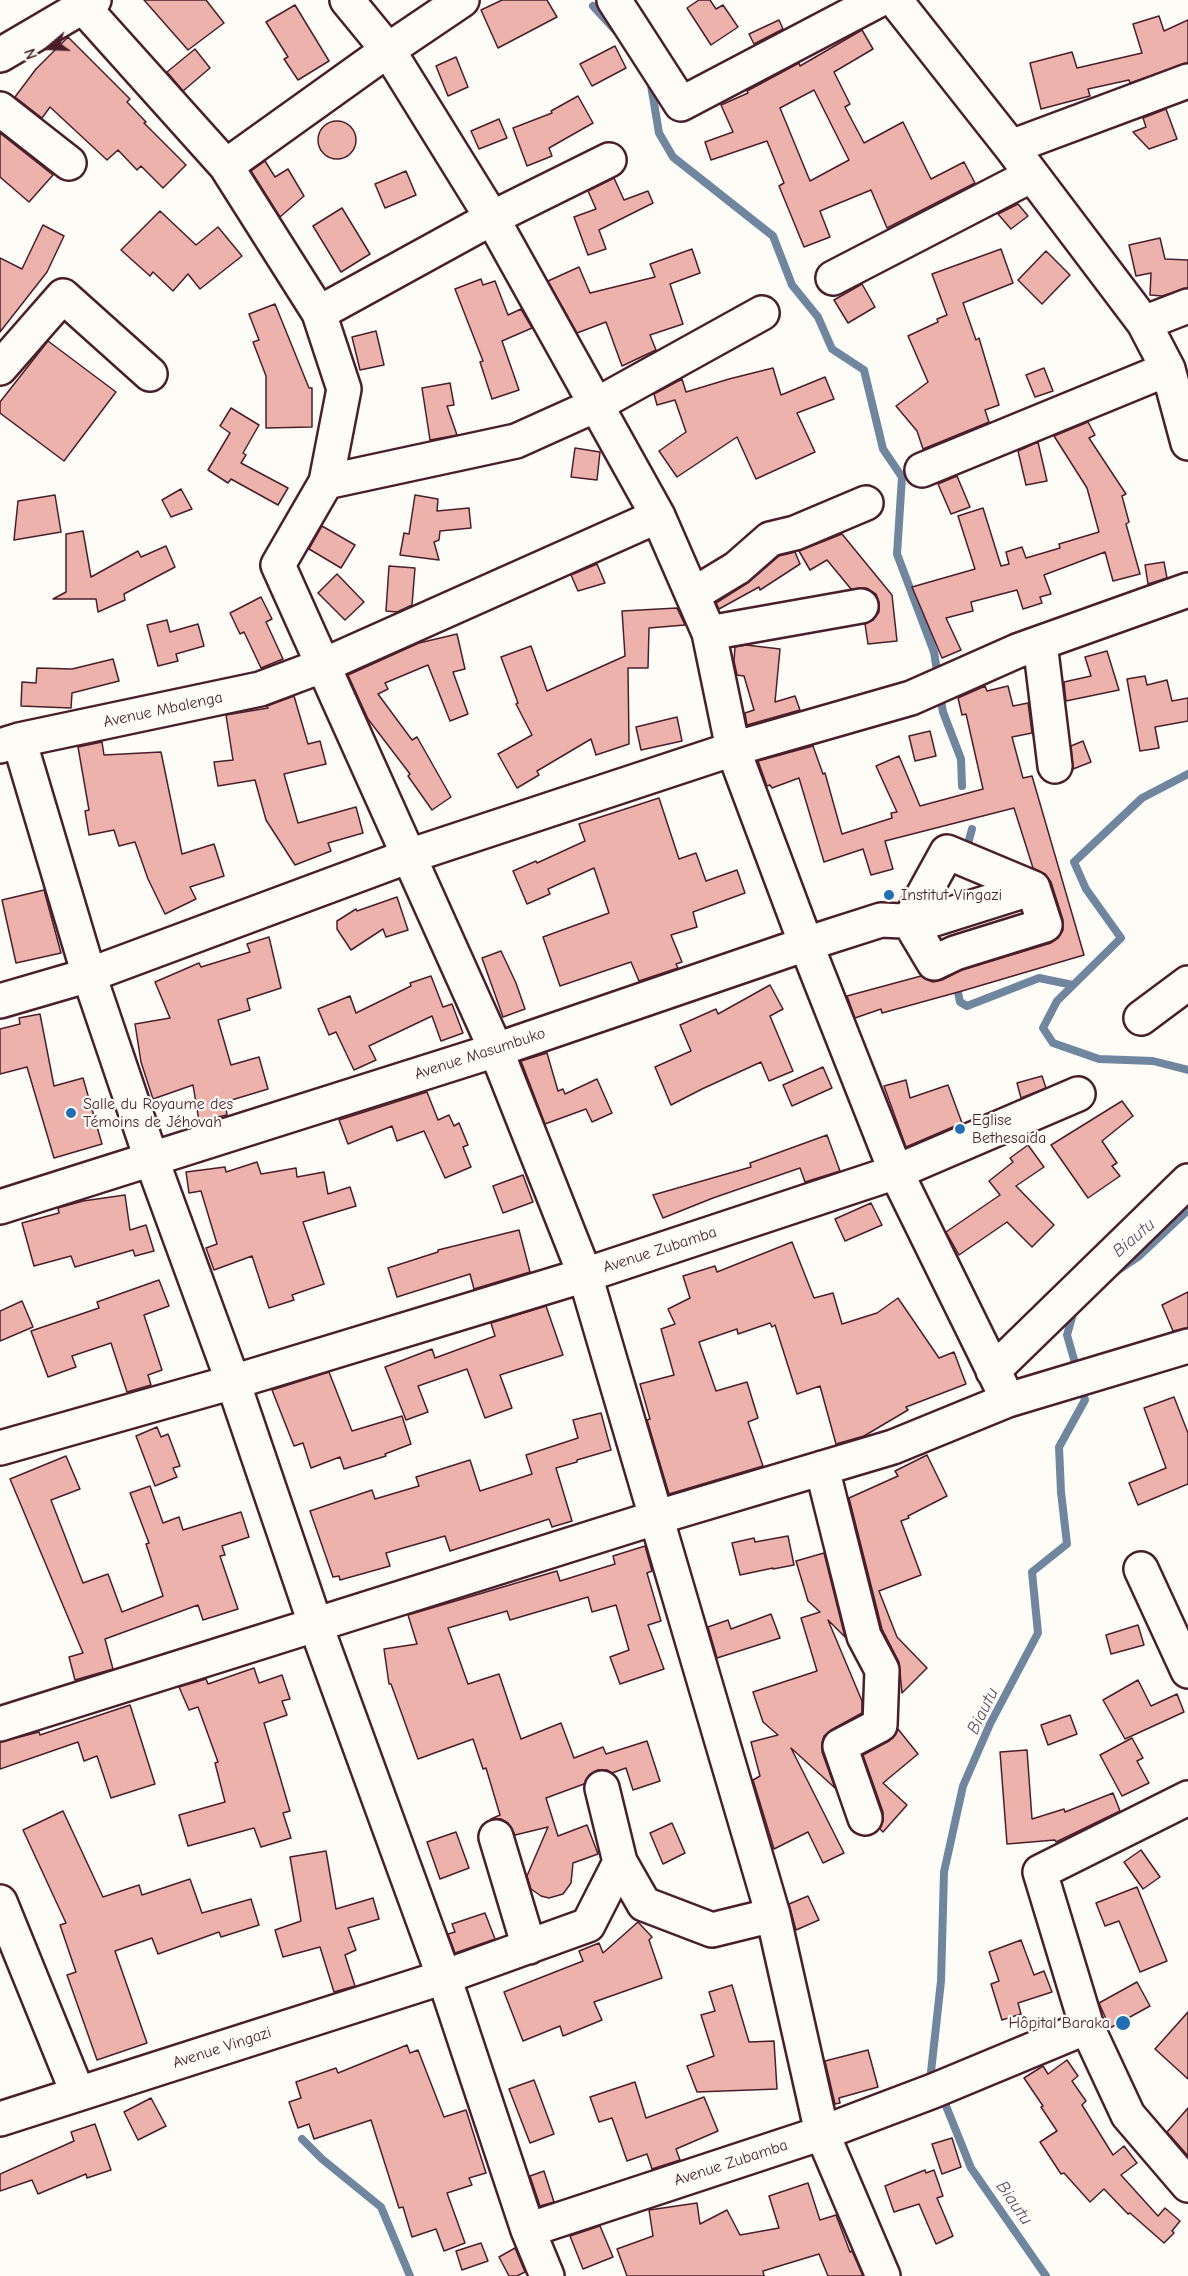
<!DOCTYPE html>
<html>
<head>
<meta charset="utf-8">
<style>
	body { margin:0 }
	#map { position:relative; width:1188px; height:2276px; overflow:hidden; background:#fdfcf7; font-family:"Comic Neue",sans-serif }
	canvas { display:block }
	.north { position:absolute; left:18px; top:18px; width:60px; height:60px; -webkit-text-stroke:4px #fdfcf7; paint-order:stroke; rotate:251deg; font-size:16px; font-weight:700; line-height:24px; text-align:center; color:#4a1f2b }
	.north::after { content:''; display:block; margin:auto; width:21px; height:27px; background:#4a1f2b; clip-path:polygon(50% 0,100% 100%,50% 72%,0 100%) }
</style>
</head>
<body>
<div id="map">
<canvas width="1188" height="2276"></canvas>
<div class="north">N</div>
</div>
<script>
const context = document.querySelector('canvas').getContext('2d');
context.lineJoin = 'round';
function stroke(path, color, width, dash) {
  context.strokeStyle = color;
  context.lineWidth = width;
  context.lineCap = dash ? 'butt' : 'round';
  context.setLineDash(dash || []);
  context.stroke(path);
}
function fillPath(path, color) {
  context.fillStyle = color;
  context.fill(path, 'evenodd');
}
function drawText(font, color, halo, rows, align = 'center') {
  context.font = font + ' "Comic Neue",sans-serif';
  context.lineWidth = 4.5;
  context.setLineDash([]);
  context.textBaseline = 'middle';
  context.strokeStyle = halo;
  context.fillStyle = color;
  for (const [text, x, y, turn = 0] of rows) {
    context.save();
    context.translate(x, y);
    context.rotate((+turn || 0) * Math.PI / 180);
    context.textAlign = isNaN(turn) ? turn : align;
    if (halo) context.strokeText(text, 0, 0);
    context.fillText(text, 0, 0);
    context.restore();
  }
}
stroke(new Path2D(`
	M593,6L616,31
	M650,79L659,133L673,157L773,236L792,285L818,317L832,349L864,370L883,449L902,477L897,554L934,652L938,677
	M940,694L943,712L961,759L962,786
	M1188,774L1142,798L1074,862L1086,889L1121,938L1057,1001L1043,1028L1053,1043L1099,1059L1153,1061L1188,1070
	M966,851L972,829
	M952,963L960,1002L967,1006L1039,978L1073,985
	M1117,1271L1138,1257L1188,1210
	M1075,1307L1067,1335L1077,1370
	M936,2083L931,2072L941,1981L944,1872L963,1786L990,1724L1038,1633L1032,1572L1067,1544L1061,1492L1059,1447L1085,1400L1081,1385
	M942,2096L971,2168L1046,2276
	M302,2139L322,2159L381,2207L410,2276`), '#70859e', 8);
const building = new Path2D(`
	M144,0H206L224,23L188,50Z
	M502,0H547L557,17L498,48L481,10Z
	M699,0H710L716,9L723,5L738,27L711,45L687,8Z
	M295,5L329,61L298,80L284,59L288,57L266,22Z
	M1159,16L1164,31L1188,20V63L1130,83L1129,80L1088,89L1090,96L1041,109L1030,63L1072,52L1077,68L1142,53L1133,24Z
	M779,20L783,29L754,44L749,34Z
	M862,30L873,49L834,72L850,104L845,107L864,143L903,122L931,179L964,162L975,183L887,228L871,190L820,211L830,237L804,247L779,186L784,183L767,141L711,160L705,142L733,132L721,105L748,93L747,91L799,63L800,66ZM814,90L849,160L810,181L780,108Z
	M68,37L130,99L127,102L146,122L144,123L186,165L163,188L141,166L137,170L118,150L107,160L50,107L42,118L15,97L36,69Z
	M615,46L626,68L592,86L580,64Z
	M195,49L210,68L183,91L167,72Z
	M456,57L468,87L448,96L436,66Z
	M578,96L593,123L549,148L552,156L527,166L513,128L552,113L551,111Z
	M1166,109L1177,139L1149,149L1133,132L1146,127L1143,118Z
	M499,119L507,138L479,149L471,131Z
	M318 140a19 19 0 1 1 38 0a19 19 0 1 1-38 0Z
	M0,133L53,175L29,202L0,177Z
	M265,161L275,177L288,169L304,196L280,217L251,171Z
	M406,171L416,195L385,208L375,184Z
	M614,178L624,200L648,191L653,203L599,230L606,249L588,255L574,217L596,209L588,191Z
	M1018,204L1028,216L1011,229L998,214Z
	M342,208L370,254L341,272L313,226Z
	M160,211L196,245L218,227L242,256L200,289L188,274L173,291L153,272L150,276L121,250Z
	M43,225L64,236L47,272L0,332V258L22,269Z
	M1160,238L1165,259L1188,260V288L1162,296L1150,295L1151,273L1136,276L1129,245Z
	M692,249L700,273L670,284L683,324L650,335L656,350L622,366L606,322L577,333L548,281L579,267L590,293L655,277L650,264Z
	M1001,249L1013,283L963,303L976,340L979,338L999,405L985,410L989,422L923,449L917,431L896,406L928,382L908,336L938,322L937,319L947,315L932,274Z
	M1046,251L1070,275L1042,304L1018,280Z
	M481,279L483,285L495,281L508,315L521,309L532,328L502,341L519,390L492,399L480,362L483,361L455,289Z
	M862,284L875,307L848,323L834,300Z
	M275,304L309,388H312V427L266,428V376L253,342L259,340L249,314Z
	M376,331L384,365L360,370L352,337Z
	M48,341L116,392L64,461L0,413V402Z
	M773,368L781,395L825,377L834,399L797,413L815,452L756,479L737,437L677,477L659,451L686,432L675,400L657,405L654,394L682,379L686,392L729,379Z
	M1044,368L1053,391L1035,397L1026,375Z
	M450,383L454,405L447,406L457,435L430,440L422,388Z
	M231,408L259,425L243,453L246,455L241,463L288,488L278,505L231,479L228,483L208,470L230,433L220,426Z
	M1088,422L1095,435L1089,438L1126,494L1122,496L1129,522L1126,524L1140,574L1113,581L1105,552L1044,575L1051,594L1040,597L1042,603L1023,609L1017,590L971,602L973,611L946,618L961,650L942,658L912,587L975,569L958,516L983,508L1001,566L1009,564L1006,552L1022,547L1026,558L1060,548L1059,544L1099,532L1087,488L1054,436Z
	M1038,442L1047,481L1026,485L1018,451Z
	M575,448L600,452L597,480L571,477Z
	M957,476L970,507L951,514L938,484Z
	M181,489L192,509L171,517L162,500Z
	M55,495L61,532L14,540L18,501Z
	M415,495L438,499L437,511L469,508L471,528L440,531L439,540L434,542L439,560L400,555L404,533L409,534Z
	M322,526L355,545L341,568L309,549Z
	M83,531L91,577L138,551L141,557L166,546L175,567L124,594L125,600L98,612L96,599H53L66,592V534Z
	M842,534L892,595L897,641L868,644L865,624L873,620L879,612V602L876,594L867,588L851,589L827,560L810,570L799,551Z
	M795,552L800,564L760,590L759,587L719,609L716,603L749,582L779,556Z
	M1164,562L1167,578L1148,584L1145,565Z
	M597,564L605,583L578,591L571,575Z
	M389,566L415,568L412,605L397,612L386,611Z
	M337,574L364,602L345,620L318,593Z
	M261,597L272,619L266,622L283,659L261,668L244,632L240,634L230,613Z
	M677,608L685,625L649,628L648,668H628L629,744L596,755L591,739L537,771L539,775L517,788L498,754L532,735L516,704L518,703L501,657L531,646L547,691L625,656L622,611Z
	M167,620L170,632L198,624L204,646L176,654L178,661L158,666L147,625Z
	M457,634L465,669L453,672L468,714L450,721L428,665L385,683L388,689L378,694L412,740L417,737L451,797L432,810L408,776L410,774L368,719L348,675L419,643Z
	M746,645L780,649L775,702L795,696L800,710L747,725L745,713L754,710L744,676L737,675L734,661L735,647Z
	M1107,651L1119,690L1066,701L1064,682L1091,676L1085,657Z
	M113,659L119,681L72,693L71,708L21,706L22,682L36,683L37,668L72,669Z
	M1145,676L1147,685L1167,680L1172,701L1188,698V721L1155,727L1159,748L1140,751L1127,679Z
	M985,686L987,691L1008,686L1013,706L1028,703L1032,733L1012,737L1023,778L1032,776L1084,955L962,991L882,1013L881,1009L855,1018L847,996L921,976L933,982L942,980L962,970L1051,943L1058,938L1063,930V920L1051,882L1045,874L1033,868L1014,808L885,841L893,869L871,875L863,849L824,862L799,778L772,788L770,785L767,786L758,761L813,746L823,774L825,773L842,834L892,818L891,813L897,812L876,766L899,756L920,806L983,789L966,714L962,715L958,698Z
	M294,696L308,744L320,741L326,764L284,774L298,823L356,807L363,833L328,843L331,851L295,865L266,820L255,780L218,786L214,762L233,760L226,715L268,708L267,706Z
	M677,717L682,741L641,750L636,727Z
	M930,731L936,756L915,761L909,736Z
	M1083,741L1091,762L1073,769L1071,746Z
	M102,742L104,755L161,752L182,854L214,844L224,876L190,887L196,899L165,914L148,879L135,842L119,846L114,830L89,835L85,811L89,810L78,747Z
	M659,798L679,859L696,853L706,881L737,870L745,893L693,912L697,927L671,935L682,962L676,964L678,968L639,981L631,962L560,986L543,937L609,913L594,868L548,889L550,894L527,904L513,871L536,861L537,863L585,841L579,824Z
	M44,890L61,953L16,963L2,900Z
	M397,897L408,930L386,937L383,929L351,950L337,929V921L356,909L357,911Z
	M269,937L281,988L247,999L250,1010L218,1020L231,1065L259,1057L268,1089L225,1102L227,1115L199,1121L193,1085L153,1099L141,1062L135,1024L170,1018L155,982L199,963L201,967L250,952L247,944Z
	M501,951L516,983L525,1009L503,1017L482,958Z
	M431,976L443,1007L452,1004L463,1033L441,1041L432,1016L369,1046L376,1060L354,1070L336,1032L329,1035L318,1009L350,996L356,1013L411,986L410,983Z
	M770,985L783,1009L770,1016L793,1071L769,1081L761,1062L702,1089L671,1105L655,1067L691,1051L680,1025L716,1009L718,1014Z
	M40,1014L54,1086L83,1078L102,1144L54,1158L27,1067L0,1074V1029L20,1024L19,1018Z
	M547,1053L558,1091L563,1089L565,1094L597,1079L612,1113L592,1122L586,1109L545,1124L521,1061Z
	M823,1067L832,1088L792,1106L783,1085Z
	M1042,1076L1046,1088L1021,1098L1017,1083Z
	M906,1080L910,1098L948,1085L962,1123L906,1147L884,1086Z
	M427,1092L438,1120L449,1115L454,1126L459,1123L468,1145L463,1147L471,1167L445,1178L424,1131L397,1141L392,1126L348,1144L339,1120Z
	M1122,1101L1133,1116L1102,1141L1117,1163L1112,1166L1120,1176L1088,1198L1051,1145Z
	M827,1135L840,1171L805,1182L800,1168L713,1198L663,1218L653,1195L751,1167L750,1163Z
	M1028,1145L1044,1167L1016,1186L1054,1225L1032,1247L1007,1222L959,1255L946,1232L1000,1195L989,1181L1013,1162L1010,1158Z
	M257,1162L261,1174L296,1168L297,1177L324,1172L328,1194L350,1187L356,1206L303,1222L324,1284L292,1295L294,1300L269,1308L252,1256L214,1270L206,1248L217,1244L201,1191L189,1193L186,1172L225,1167L226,1172Z
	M523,1175L533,1202L503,1213L493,1186Z
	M125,1195L130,1230L146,1225L154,1251L135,1256L133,1250L75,1267L71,1256L34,1266L22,1223L59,1213L58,1208L83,1201Z
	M871,1203L882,1225L845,1241L835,1219Z
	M519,1230L530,1272L474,1289L470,1274L397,1297L388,1268L438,1252V1250Z
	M792,1242L814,1298L833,1293L842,1324L877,1313L898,1298L939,1358L954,1352L966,1384L906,1407L908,1410L864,1436L836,1444L820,1386L797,1394L775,1325L772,1327L770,1323L738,1334L737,1329L699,1342L716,1391L747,1382L758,1418L748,1422L763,1466L669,1494L647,1420L650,1419L640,1384L674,1375L661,1329L675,1324L668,1309L690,1298L683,1276L715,1266L717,1272Z
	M159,1280L169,1306L144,1315L162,1370L148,1375L151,1385L127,1392L111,1343L72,1356L76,1367L48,1377L31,1331L99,1308L97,1302Z
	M1188,1292V1328L1173,1331L1162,1305Z
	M22,1301L33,1327L0,1341V1311Z
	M546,1306L563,1355L500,1375L512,1408L485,1418L467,1369L418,1386L428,1412L406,1420L385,1367L432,1349L435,1358L495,1336L491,1323Z
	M329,1372L352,1431L402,1416L411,1444L385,1454L386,1456L344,1469L340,1457L311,1468L303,1443L294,1446L272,1390Z
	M1174,1397L1188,1433V1484L1138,1505L1129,1483L1166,1468L1144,1408Z
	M601,1413L611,1450L577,1460V1462L556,1468L572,1521L552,1527L549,1519L450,1551L445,1536L386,1553L390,1566L340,1580L339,1576L333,1577L310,1511L372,1490L375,1499L419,1486L416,1477L470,1460L480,1491L532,1474L526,1455L578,1438L573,1420Z
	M157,1427L161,1437L168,1434L180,1466L173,1468L177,1477L155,1486L136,1436Z
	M927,1455L947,1496L908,1516L909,1518L901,1521L921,1575L879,1591L897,1637L927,1668L902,1693L899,1662L882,1629L849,1498L898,1476L895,1471Z
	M66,1456L80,1489L51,1500L83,1583L108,1574L122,1612L163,1596L146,1544L149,1543L130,1493L150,1486L163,1523L179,1517L183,1530L241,1512L249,1537L222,1546L225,1555L220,1556L238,1609L203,1620L198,1605L105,1639L113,1669L75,1680L69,1657L83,1653L10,1479Z
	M788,1536L794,1565L773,1569V1568L740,1575L732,1543L754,1538L755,1542Z
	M645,1546L652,1571L647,1573L661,1621L648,1625L664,1669L620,1684L610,1657L629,1650L616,1605L592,1612L588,1597L510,1620L507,1611L448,1628L468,1684L499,1674L521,1739L561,1723L574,1758L603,1747L606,1754L647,1741L660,1781L633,1790L626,1768L612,1773L607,1770H598L589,1775L584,1784L546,1798L558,1836L587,1825L598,1854L573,1863L571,1883L563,1894L549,1898L541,1896L531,1889L527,1876L548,1827L515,1835L508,1823L501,1819H491L500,1815L486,1768L483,1769L473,1739L418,1759L391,1684H389L384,1649L417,1644L408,1615L557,1571L560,1581L615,1564L613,1556Z
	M824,1553L845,1637L828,1620L862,1701V1713L831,1730L824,1736L822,1743V1752L835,1788L791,1748L844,1853L823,1863L808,1832L774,1849L753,1780L760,1776L751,1742L778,1735L763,1722L753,1692L817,1671L801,1618L820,1612L808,1601L796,1561Z
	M771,1614L780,1638L717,1658L708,1627L728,1620L731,1629Z
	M1138,1625L1144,1645L1111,1654L1106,1635Z
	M254,1668L259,1683L282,1675L290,1699L282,1701L287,1715L264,1723L290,1811L283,1813L291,1838L261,1847L254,1828L188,1846L179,1815L225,1802L215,1763L218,1762L198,1707L189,1710L179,1687L206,1679L208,1684Z
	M1138,1680L1151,1706L1177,1694L1184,1712L1125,1739L1103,1700Z
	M130,1705L155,1784L111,1798L97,1756L84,1761L78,1742L0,1769V1742L39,1732L40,1735Z
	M1070,1715L1077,1734L1048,1745L1041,1725Z
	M898,1729L918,1754L883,1783L907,1805L883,1832L880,1829L883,1821V1812L863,1755L889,1741L895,1735Z
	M1132,1738L1143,1758L1137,1761L1149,1783L1122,1796L1100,1755Z
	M1027,1750L1032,1819L1064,1809L1065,1812L1113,1793L1120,1811L1056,1842L1055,1840L1007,1844L1000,1752Z
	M63,1811L103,1897L139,1885L142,1895L190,1879L202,1913L251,1899L259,1925L221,1937L219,1932L158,1954L152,1938L115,1951L147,2043L97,2060L67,1975L76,1972L60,1925L66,1923L23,1830Z
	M672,1823L685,1853L663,1864L650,1833Z
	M456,1832L469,1868L440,1879L427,1842Z
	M1141,1850L1160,1877L1143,1889L1124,1862Z
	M326,1851L336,1909L373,1898L379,1919L348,1928L356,1950L345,1955L355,1986L334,1992L320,1947L283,1957L275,1930L301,1921L290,1857Z
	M1137,1887L1167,1961L1140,1972L1119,1921L1105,1926L1096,1903Z
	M808,1896L819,1920L796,1930L789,1904Z
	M485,1913L495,1939L455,1953L448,1934L455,1932L452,1924Z
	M638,1922L652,1937L649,1940L662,1978L594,2002L602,2020L563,2036L560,2026L523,2041L504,1992L583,1961L579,1951L599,1943L603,1953Z
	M1021,1940L1034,1975L1044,1971L1052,1992L1018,2003L1021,2014L1002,2020L991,1984L999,1981L989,1952Z
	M1137,1982L1150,2006L1110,2028L1099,2003Z
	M732,1985L749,2042L774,2041L777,2089L697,2092L687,2066L714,2056L701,2015L715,2011L709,1992Z
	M1188,2012V2079L1155,2049Z
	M407,2045L410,2053L418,2050L444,2117L466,2110L486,2173L469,2178L472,2185L447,2193L465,2243L444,2251L436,2229L412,2237L403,2207L399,2208L371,2120L314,2139L309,2124L298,2128L289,2102L301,2098L296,2082L336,2068L338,2073Z
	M868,2050L878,2087L839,2098L840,2103L835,2104L825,2061Z
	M1067,2060L1078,2076L1072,2081L1086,2101L1082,2105L1113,2155L1124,2146L1137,2163L1121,2175L1158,2216L1165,2208L1180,2221L1172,2231L1174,2233L1164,2243L1130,2213L1128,2214L1104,2189L1090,2202L1064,2173L1061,2174L1040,2142L1057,2131L1041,2107L1043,2106L1024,2078L1043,2066L1048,2074Z
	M534,2080L554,2134L530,2143L509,2089Z
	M635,2082L646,2118L704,2097L718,2131L676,2149L680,2160L652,2169L647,2154L627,2161L612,2118L599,2122L590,2097Z
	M151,2098L166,2126L138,2140L124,2112Z
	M1188,2108V2156L1167,2132Z
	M95,2124L111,2170L87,2178L86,2174L38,2194L32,2180L0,2191V2174L74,2141L71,2132Z
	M952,2138L961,2167L942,2174L932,2144Z
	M925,2170L926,2173L934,2170L943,2196L937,2198L953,2236L936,2244L919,2204L894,2212L885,2186Z
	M544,2171L554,2202L540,2206L530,2176Z
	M808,2183L820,2220L836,2215L850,2252L852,2251L863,2276H828L819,2254L763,2271L764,2276H627L617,2249L653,2236L649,2210L697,2203L700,2224L727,2210L740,2235L779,2228L769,2196Z
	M600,2226L613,2257L583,2269L570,2236Z
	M481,2243L488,2261L462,2270L456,2251Z
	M515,2248L525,2272L517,2276H509L499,2257Z`);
fillPath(building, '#edb2ac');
stroke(building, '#4a1f2b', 1.5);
const minor = new Path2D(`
	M77,0L226,166L319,313L344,389L326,482L278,565L496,1050L585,1275L773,1915L822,2133L883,2276
	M347,0L388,50L492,218L658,516L709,633L733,749L806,944L896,1172L1008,1400
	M614,0L681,104L879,0
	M895,0L1011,147L1144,323L1168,369L1188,443
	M0,55L94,0
	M0,109L69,163
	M1011,147L1188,81
	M226,166L388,50L462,0
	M833,278L1032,175
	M319,313L492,218L609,160
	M1144,323L1188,306
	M0,368L63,296L150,374
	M922,470L1168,369
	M326,482L516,441L596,405L762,313
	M694,594L737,568L770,539L795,533L866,503
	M709,633L861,606
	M1040,643L1055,766
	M19,740L89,975L151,1158L233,1382L316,1626L444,1977L528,2230L547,2276
	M0,746L19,740L260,689L324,665L658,516
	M947,852L1033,888L1045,925L955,953L934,963L909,921Z
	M0,1001L89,975L409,856L733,749L911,698L1017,651L1188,590
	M1141,1018L1188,983
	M0,1207L496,1050L806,944L881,920L925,922L1033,888
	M993,1371L1188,1181
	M0,1448L233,1382L585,1275L896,1172L1078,1094
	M822,1468L864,1636L882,1670L880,1725L840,1746L865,1818
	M1141,1569L1188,1671
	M0,1724L658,1517L893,1447L1008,1400L1188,1346
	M1188,1798L1040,1872L1087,2027L1128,2115L1188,2185
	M496,1837L529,1947
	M620,1862L644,1904L712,1930L773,1915
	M0,1902L78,2094
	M0,2119L444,1977L588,1925L620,1862L602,1788
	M528,2230L822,2133L933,2091L1087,2027`);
stroke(minor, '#4a1f2b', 38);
stroke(minor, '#fdfcf7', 33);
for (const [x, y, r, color] of [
	[889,895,6,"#1f6fb2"],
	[71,1113,6,"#1f6fb2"],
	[960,1129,6,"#1f6fb2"],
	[1123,2023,8,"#1f6fb2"]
]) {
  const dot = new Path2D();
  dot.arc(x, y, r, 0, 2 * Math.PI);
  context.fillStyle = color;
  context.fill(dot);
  stroke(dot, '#fdfcf7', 2);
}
drawText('16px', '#4a1f2b', '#fdfcf7', [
	["Avenue Mbalenga",163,710,-12],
	["Avenue Masumbuko",480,1054,-18],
	["Avenue Zubamba",660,1250,-18],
	["Avenue Vingazi",222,2048,-18],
	["Avenue Zubamba",731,2163,-18]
]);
drawText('16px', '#4a1f2b', '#fdfcf7', [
	["Institut Vingazi",901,895],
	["Salle du Royaume des",83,1104],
	["Témoins de Jéhovah",83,1122],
	["Eglise",972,1120],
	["Bethesaida",972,1138],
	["Hôpital Baraka",1110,2023,"right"]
], 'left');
drawText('italic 18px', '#5d5264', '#fdfcf7', [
	["Biautu",1134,1238,-40],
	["Biautu",983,1711,-64],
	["Biautu",1014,2203,55]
]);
</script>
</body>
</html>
